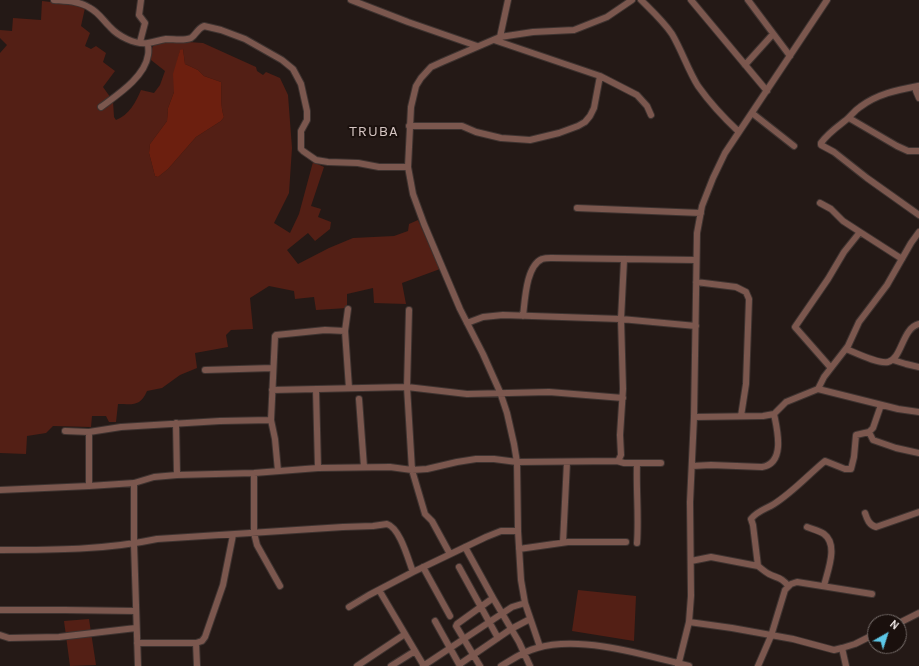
<!DOCTYPE html>
<html>
<head>
<meta charset="utf-8">
<style>
	body { margin:0 }
	#map { position:relative; width:919px; height:666px; overflow:hidden; background:#241916; font-family:Karla,sans-serif }
	canvas { display:block }
	.north { position:absolute; left:867px; top:614px; width:40px; height:40px; box-sizing:border-box; background:#1a100d; border:1px solid #736a67; border-radius:50%; rotate:39deg; font-size:11px; font-weight:700; line-height:16px; text-align:center; color:#f9f1ef }
	.north::after { content:''; display:block; margin:auto; width:14px; height:18px; background:#5cc7e7; clip-path:polygon(50% 0,100% 100%,50% 72%,0 100%) }
</style>
</head>
<body>
<div id="map">
<canvas width="919" height="666"></canvas>
<div class="north">N</div>
</div>
<script>
const context = document.querySelector('canvas').getContext('2d');
context.lineJoin = 'round';
function fillPath(path, color) {
  context.fillStyle = color;
  context.fill(path, 'evenodd');
}
function stroke(path, color, width, dash) {
  context.strokeStyle = color;
  context.lineWidth = width;
  context.lineCap = dash ? 'butt' : 'round';
  context.setLineDash(dash || []);
  context.stroke(path);
}
function drawText(font, color, halo, rows, align = 'center') {
  context.font = font + ' Karla,sans-serif';
  context.lineWidth = 4;
  context.setLineDash([]);
  context.textBaseline = 'middle';
  context.strokeStyle = halo;
  context.fillStyle = color;
  for (const [text, x, y, turn = 0] of rows) {
    context.save();
    context.translate(x, y);
    context.rotate((+turn || 0) * Math.PI / 180);
    context.textAlign = isNaN(turn) ? turn : align;
    if (halo) context.strokeText(text, 0, 0);
    context.fillText(text, 0, 0);
    context.restore();
  }
}
fillPath(new Path2D(`
	M42,1L77,5L85,8L81,26L90,33L85,46L91,49L96,46L106,53L103,62L115,71L103,87L113,101L114,117L116,120C129,115 136,102 141,90L154,93L160,85L165,71L151,60L150,53L154,44L174,41L203,43L256,67L257,71L263,75L266,72L280,78L288,95L292,148L289,193L274,223L290,233L299,214L313,162L324,167L311,206L321,209L318,217L331,222L330,229L315,241L308,233L287,250L298,264L329,248L353,238L394,236L408,231L409,224L418,220L440,269L402,283L406,304L374,303L373,288L347,294V308L316,310L314,297L295,299L294,291L269,286L250,298L253,329L231,330L226,335L228,347L195,353L197,368L180,375L162,388L147,391C140,407 133,404 118,404L116,422H109L106,416H92L91,427L53,426L46,433L27,436L26,454L0,453V53L7,45L0,38V30L12,31L13,18L41,20ZM183,49L185,64L198,70L204,76L221,82C222,94 220,106 224,117L221,121L196,137L168,169L158,177L155,176L149,153L150,144L167,121L168,108L174,92V74L180,51Z
	M578,590L636,596L634,641L572,631Z
	M89,619L96,665L70,666L64,621Z`), '#531f15');
fillPath(new Path2D(`
	M183,49L185,64L198,70L204,76L221,82C222,94 220,106 224,117L221,121L196,137L168,169L158,177L155,176L149,153L150,144L167,121L168,108L174,92L173,74L180,50Z`), '#6c1f0f');
const minor = new Path2D(`
	M54,0C66,1 80,1 90,8C98,12 103,20 110,27C118,36 135,45 148,43C154,42 160,40 166,39C174,39 184,41 191,38C196,35 197,29 204,26L221,30L245,39L282,60L293,69L301,84L307,111V120L301,131V149L303,151L316,160L328,162L358,163L379,167H408
	M351,0L408,22L477,46
	M641,0C652,11 663,21 672,34C682,51 688,70 698,86C710,103 724,118 739,132
	M691,0L767,91
	M748,0L790,56
	M500,37L508,0
	M494,40L600,76L637,95L647,106L651,115
	M140,42L145,23L139,15L141,0
	M745,65L773,34
	M918,86C897,90 877,94 860,107C854,111 851,116 846,120C837,127 827,134 821,143V145L834,152L867,178L919,215
	M919,86L916,91L919,98
	M101,107C117,95 145,77 148,55C149,51 148,47 148,43
	M752,113L794,146
	M849,118L897,146L908,151H919
	M409,126H462L476,132L501,138L530,140L559,133L578,126L585,122L590,116L594,108L600,76
	M820,203L831,209L843,221L860,232L844,252L828,279L795,327L831,368
	M577,208L701,213
	M860,232L902,259
	M696,282L736,287L746,292L749,299L746,384L741,416
	M348,309L345,331L349,388
	M409,310L407,387L412,470L425,514L432,521L450,554
	M523,316C525,300 526,266 542,259C545,258 548,258 551,258L696,260
	M467,323L483,317L503,315L621,319L696,326
	M846,349C856,353 878,364 888,362C902,359 902,328 919,324
	M893,360L906,364L919,367
	M205,370L273,368
	M818,389L824,377L848,346L859,322L887,285L911,243L919,232
	M272,390L407,387L467,394L549,392L623,398
	M316,390L318,468
	M359,399L364,467
	M694,417L763,416L774,414L786,402L818,389L898,409L919,412
	M176,423L177,475
	M65,431L89,432L121,427L220,421L271,420
	M869,432L873,440L896,448L919,453
	M617,461L624,463H661
	M692,466L711,465L762,467C786,463 777,429 774,414
	M278,471L275,439L271,420L275,336L276,335L325,330L345,331
	M254,473V533L257,545L280,586
	M89,486V432
	M0,490L89,486L134,483
	M865,513C867,519 869,525 876,527L919,512
	M807,527C812,529 820,531 824,534C839,545 827,572 824,586
	M563,542L567,462
	M637,543C639,517 636,490 637,463
	M465,547L493,598
	M519,549L568,542H626
	M0,550C53,550 106,550 157,539L343,527L373,526L387,524C400,528 408,559 413,572
	M691,561L711,557L758,566L753,525L751,519C757,511 766,509 774,504C793,492 808,475 825,461L845,469H851L854,457L856,435L869,432L873,428L881,405
	M758,566C762,569 765,572 769,574C777,578 783,578 788,586
	M423,567L450,616
	M459,567L498,638
	M379,590L424,666
	M349,607L369,595L413,572L486,537L501,531H518
	M0,610H64L136,611
	M435,621L460,666
	M689,622L732,628L793,639L834,650L842,648L855,644L875,634
	M899,623L919,613
	M0,635L9,638L59,637L136,628
	M137,643H196L202,641L205,637L223,585L233,535
	M196,643L197,666
	M540,647L525,603L521,580L518,531L517,462L514,444L507,413L500,392L483,354L460,309L424,224L413,194L408,167L411,107L416,86L421,78L431,67L442,62L500,37L533,32L574,30L607,17L632,0
	M842,648L846,666
	M460,664L511,629L530,619
	M138,666L134,544V483L154,477L177,475L254,473L318,468L390,467L412,470L427,469L457,462L476,459H494L517,462L618,461L621,455L620,435L623,389L621,319L624,260
	M357,666L405,634
	M391,666L415,651
	M423,666L512,607L525,603
	M480,666L456,626L457,624L493,598L519,642L530,666
	M501,666C513,659 524,651 537,648C581,635 645,655 689,666
	M678,666L689,622L691,596L690,502L694,417L697,233L702,206L713,178L725,153L827,0
	M758,666L771,636L785,590L791,584L797,582L872,594`);
stroke(minor, '#3e3330', 8);
stroke(minor, '#7b574e', 6);
context.letterSpacing = '1px';
drawText('15px', '#d5c5c2', '#1a100d', [
	["TRUBA",374,132]
]);
context.letterSpacing = '0px';
</script>
</body>
</html>
